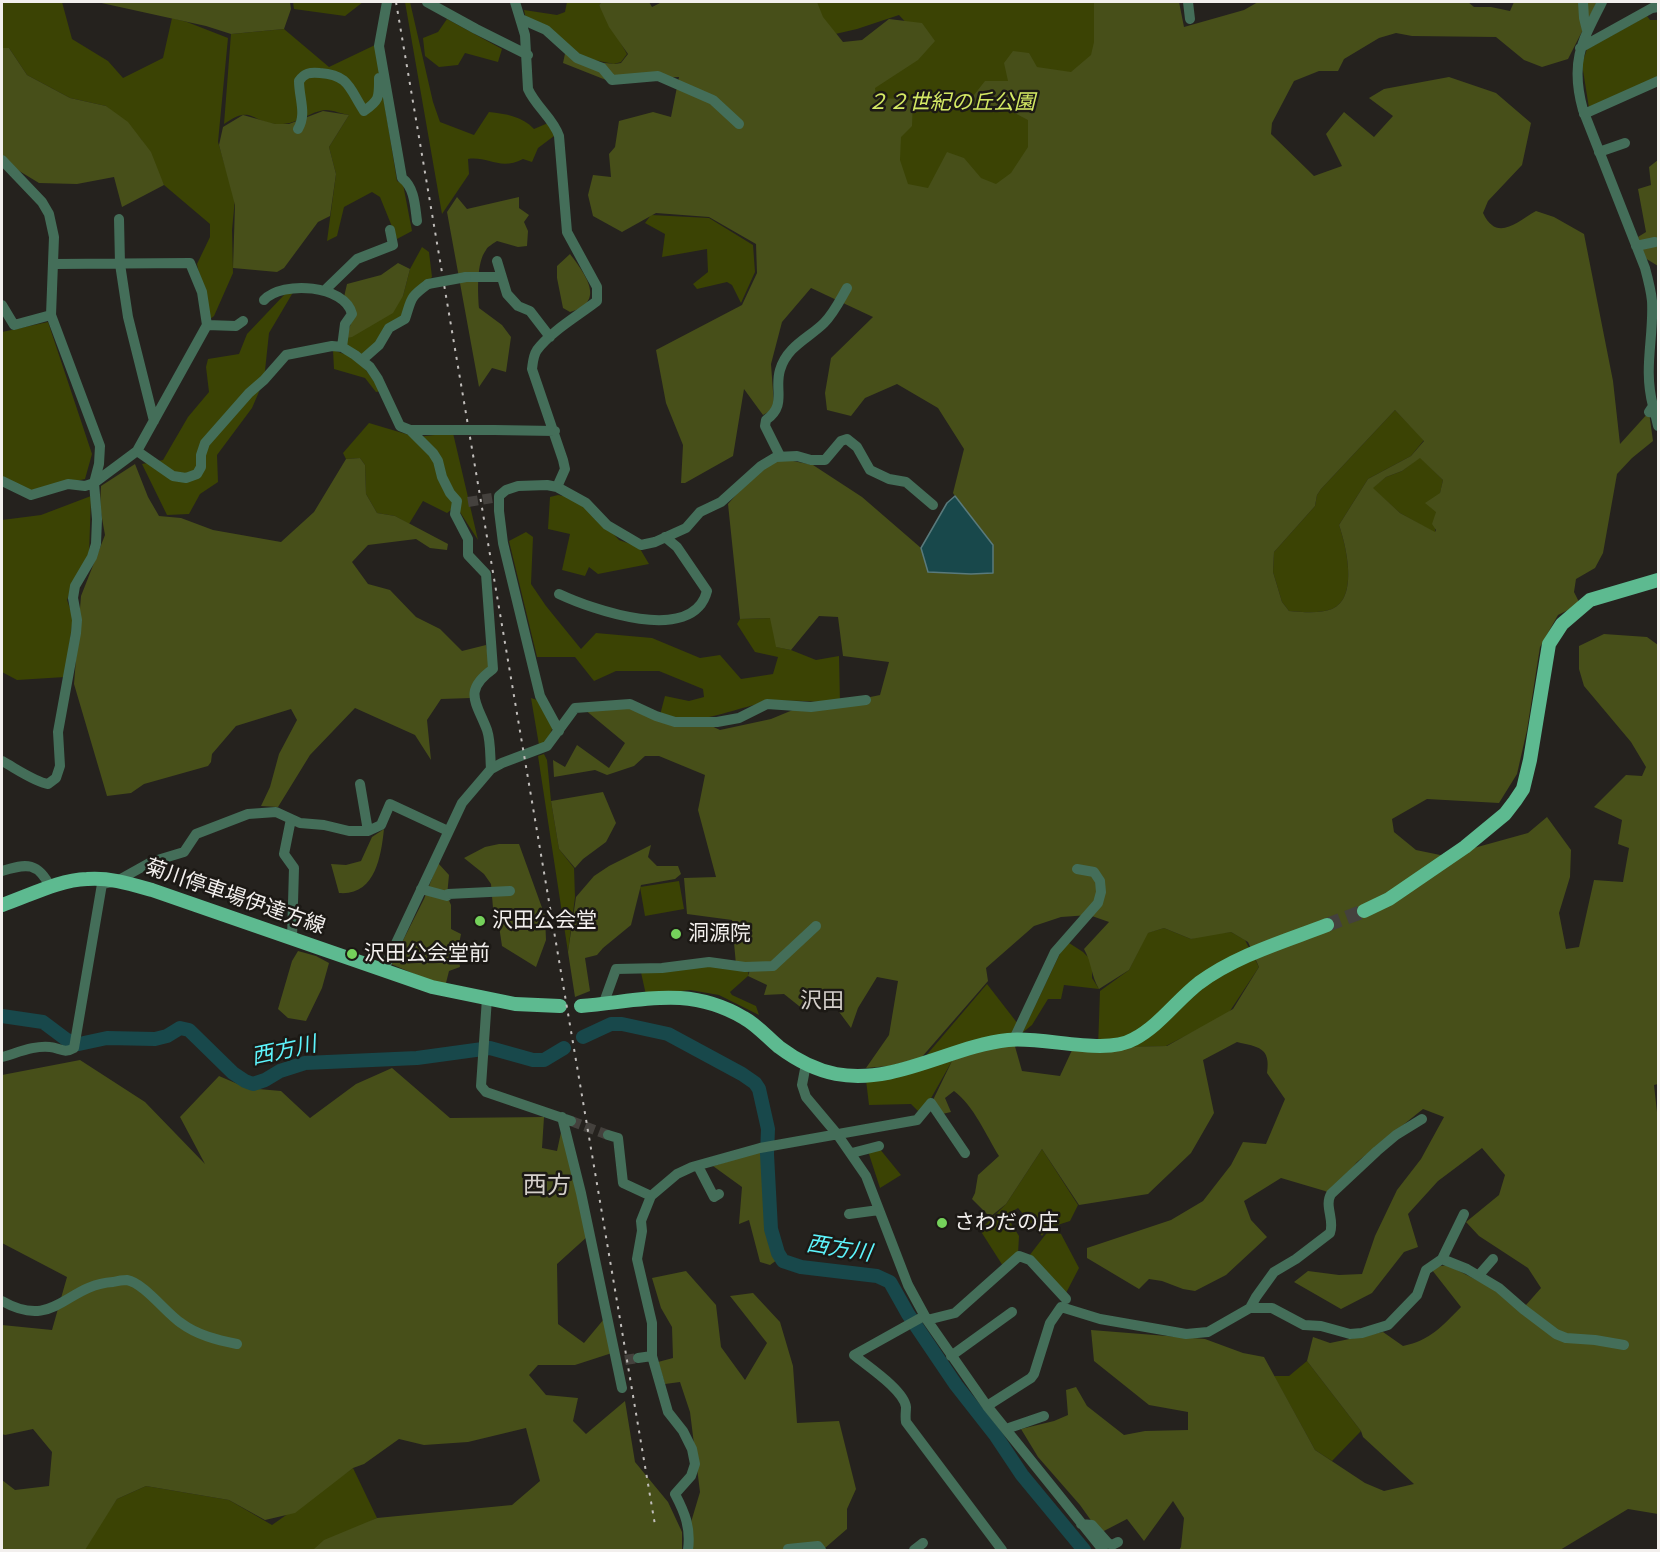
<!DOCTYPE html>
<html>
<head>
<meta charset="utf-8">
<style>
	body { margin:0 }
	#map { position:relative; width:1660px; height:1552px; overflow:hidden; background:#25221e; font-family:Literata,serif }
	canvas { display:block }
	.frame { position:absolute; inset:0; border:3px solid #f2efed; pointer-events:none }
</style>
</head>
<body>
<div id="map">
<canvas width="1660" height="1552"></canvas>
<div class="frame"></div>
</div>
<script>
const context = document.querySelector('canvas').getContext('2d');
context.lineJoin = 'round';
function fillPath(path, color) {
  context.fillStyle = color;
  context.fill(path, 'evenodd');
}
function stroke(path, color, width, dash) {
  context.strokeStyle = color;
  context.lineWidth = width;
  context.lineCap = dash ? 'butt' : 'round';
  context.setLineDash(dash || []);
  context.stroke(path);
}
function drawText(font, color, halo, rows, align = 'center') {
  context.font = font + ' Literata,"Noto Sans JP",serif';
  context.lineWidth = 5;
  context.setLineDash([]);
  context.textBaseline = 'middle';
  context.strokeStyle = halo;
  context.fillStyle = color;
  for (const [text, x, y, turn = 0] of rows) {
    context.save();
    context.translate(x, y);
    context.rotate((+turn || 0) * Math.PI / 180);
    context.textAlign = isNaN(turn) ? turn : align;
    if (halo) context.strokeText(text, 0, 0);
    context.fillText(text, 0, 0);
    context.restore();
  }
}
fillPath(new Path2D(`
	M2,2H62L72,39L108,61L123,78L163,58L172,18L187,22L228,38L218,142L235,199L232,230L233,273L214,316L209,320L197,264L210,237V224L164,185L141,139L106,106L70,98L27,75L9,48H2Z
	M293,2H363L345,16L294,9Z
	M405,2H410L433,102L440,122L474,135L489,112C506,114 522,116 534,129L548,123L554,136L538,148L532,162L523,159C500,171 488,156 468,159L469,174L442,214Z
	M567,2H602L599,5L627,54L621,62L614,64L579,57L526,19L524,10L557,15L565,12Z
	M807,2H1106L1103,62L1043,119L1017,181L907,210L853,84L922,40L899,15L857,29L831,35Z
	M1647,16L1650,20H1658V78L1589,108L1582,64L1587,49Z
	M447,19L502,49L498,62L465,53L458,65L439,67L425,56L423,38L438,32Z
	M284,29L329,67L375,45L397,181L403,184L412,231L397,239L380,197L372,192L344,207L337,236L327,241L336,174L329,147L349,115C342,114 333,110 326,110C309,111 297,126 276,124C251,122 252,104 224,124L231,34Z
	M651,215L709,218L753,245L755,272L741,303L732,285L727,282L697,289L693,284L708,272L707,249L662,257L665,234L645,223Z
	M422,247L429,252L432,277C420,287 412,302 403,315C390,332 374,345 358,359L381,391L376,392L365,378L334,369L333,350L344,354L346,338L403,296L410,269Z
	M295,289L269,333L264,380L252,408L217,455L218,482L200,494L189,514L167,515L142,464L163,460L188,417L209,392L206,367L208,359L239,354L247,334L285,294Z
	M48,322L92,454L85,479L32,491L2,478V332Z
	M1395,410L1424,440L1411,456L1368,479L1339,525C1346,545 1359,598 1332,609C1319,614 1303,612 1289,611L1282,602L1273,572L1274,552L1315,506L1317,495L1321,489Z
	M369,423L416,437L453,433L478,540L456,506L447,513L423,501L409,524L395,516L377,513L366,494L365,465L360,458L346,459L343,453Z
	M1420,457L1443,480L1436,512L1435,533L1400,513L1372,488L1386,477L1402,471Z
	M558,495L563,496L570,495L590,509L619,540L639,547L649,564L598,574L589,567L585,576L562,570L570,534L548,529L550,497Z
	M91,496L89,555L76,576L67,600L73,617L65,677L17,680L2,672V520L41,515Z
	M526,532L533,537L531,584L546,606L581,649L596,633L652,638L700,658L720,655L741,679L773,674L778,657L755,652L737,624L740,619L771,618L777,647L791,650L816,660L839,656L840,703C818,702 790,699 769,702C730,708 701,728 660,715L665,696L689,701L704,697L703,689L659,671H616L594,681L575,657H537L509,541Z
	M531,698L537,700L553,727L547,741L539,745Z
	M544,754L547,760L551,801L559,849L574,868L575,897L568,952L538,756Z
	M679,881L684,909L645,916L640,887Z
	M1164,928L1191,939L1205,934L1231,932L1245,940L1259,967L1228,1014L1166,1046L1098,1048L1100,991L1129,970L1147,933Z
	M1066,941L1083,952L1092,961V978L1099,989L1064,985L1061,999H1048L1032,1025L1022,1033Z
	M710,962L749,967L748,976L730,992L732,995L756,1006L759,1015L719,995L690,990L646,995L640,968Z
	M987,984L1018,1024L1011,1037L924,1058Z
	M952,1061L930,1100L919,1112L911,1104L869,1105L866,1080Z
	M879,1148L901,1175L880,1188L868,1151Z
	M1042,1149L1078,1205L1070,1221L1048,1228L1042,1236L1018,1208L1006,1215L1019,1236L1018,1254L1003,1266L980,1230L1006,1204Z
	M1049,1230L1061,1234L1079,1268L1065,1295L1029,1256Z
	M1307,1361L1361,1431L1332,1461L1315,1450L1274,1376H1289Z
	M353,1468L377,1518L313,1550H82L117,1499L146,1486L229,1500L272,1525Z`), '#3b4304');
fillPath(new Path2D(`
	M97,2H290L291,9L284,29L231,34L206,26Z
	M602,2H649L652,7L662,2H817L823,17L843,42L862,40L889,19L922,23L935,41L918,60L875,88L876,97C889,100 900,97 913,101L912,126L901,137L900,160L908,184L928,188L947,152L964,158L981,178L996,184L1011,173L1028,147V120L1005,108L973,106L974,95L985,81H1008L1004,63L1013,51L1029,53L1037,67L1071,72L1091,55L1094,42V2H1179L1184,27L1244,10L1258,2H1468L1474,7H1491L1510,11L1514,2H1597L1568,59L1542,67L1524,60L1496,37L1412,36L1396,33L1379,38L1344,59L1338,71H1319L1294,81L1272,123L1271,134L1314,176L1342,166L1326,134L1344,112L1374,137L1393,116L1369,98L1384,89L1449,77L1496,93L1531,123L1522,165L1488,201L1483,213C1497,242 1515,223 1536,211L1554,217L1584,234L1613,381L1620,444L1649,412L1653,441L1632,458L1617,474L1603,553L1595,568L1576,579L1574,592L1580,604L1558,615L1540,647L1527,730L1517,774L1499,803L1427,799L1392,819L1394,832L1416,850L1445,856L1528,833L1547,817L1571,850L1570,877L1559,913L1566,949L1579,947L1594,880L1623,882L1629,848L1618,844L1622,820L1594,807L1626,775L1642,776L1646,767L1631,742L1584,686L1579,669V646L1604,634L1647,637L1658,645V1084L1654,1085L1658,1121V1514L1628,1509L1560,1550H1179L1181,1547L1184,1518L1173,1501L1144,1541L1127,1519L1100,1533L1080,1505L1038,1457L1021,1429L1054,1421L1068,1415L1066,1390L1076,1387L1087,1406L1124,1435L1145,1431L1188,1430V1412L1149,1405L1094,1361L1091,1330L1205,1339L1243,1353L1264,1357L1315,1450L1365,1483L1384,1491L1414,1484L1363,1437L1361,1431L1307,1361L1313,1337L1330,1343L1383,1332L1403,1346C1431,1340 1441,1327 1461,1307L1432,1270L1435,1267L1447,1265L1526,1305L1541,1288L1528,1268L1479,1236L1466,1222L1499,1195L1505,1175L1482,1148L1438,1181L1408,1214L1418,1247L1404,1252L1372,1293L1341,1309L1294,1282L1308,1271L1339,1275L1362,1274L1375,1236L1397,1190L1421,1159L1444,1117L1423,1109L1357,1162L1331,1194L1325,1191L1281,1178L1244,1201L1251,1220L1267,1237L1226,1275L1195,1291L1183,1289L1162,1281L1149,1279L1139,1289L1087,1258V1248L1171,1220L1203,1201L1231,1165L1243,1142L1266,1144L1285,1099L1267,1073C1271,1047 1258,1047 1237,1042L1203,1060L1214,1113L1191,1153L1148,1194L1079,1205L1042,1149L1006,1204L990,1217L972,1199L975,1193L978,1175L999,1156C986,1135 974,1106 954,1091L945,1098L951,1112L942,1114L933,1100L952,1061L974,1052L1014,1043L1022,1071L1060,1076L1073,1048L1167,1046L1233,1009L1259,967L1248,942L1231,932L1191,939L1164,928L1148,933L1129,970L1099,989C1091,976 1092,963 1084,949L1109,922L1089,915L1061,917L1034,926L986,968L988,981L921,1058L889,1066L866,1068L889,1035L898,981L877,977L858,1008L851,1028L831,1001L817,992L804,1010L784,994L764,995L767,985L748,976L751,967L736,965L732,920L687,914L684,878L716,877L698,810L705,775L659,756H645L634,766L607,775L595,770L554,777L553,760L565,767L577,745L609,768L625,743L584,709L631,706L655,719L705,723L720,730L771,719L800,707L846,702L880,695L889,662L843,656L838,617L819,616L791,650L776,647L770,618L740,619L728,504L749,480L778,458L813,465L862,497L921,548L929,572L989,573L993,545L958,501L960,504L953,493L964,449L938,408L897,384L865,398L851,416L827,410L825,393L831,358L873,317L811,288L782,322L771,364L774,405L772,410L763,415L744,389L733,456L685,483H681L683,445L666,403L656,350L742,305L757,273L756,244L709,217L656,213L622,232L593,216L588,195L593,175L611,177L609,154L615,147L619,121L653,112L671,117L679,77L606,80L563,63L566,49L585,61L615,64L621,63L628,54L609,27L599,5ZM1395,410L1424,441L1411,456L1368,479L1339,525C1346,545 1359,598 1332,609C1319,614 1303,612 1289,611L1282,602L1273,572L1274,552L1315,506L1317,495L1321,489ZM1420,458L1443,480L1440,493L1425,503L1436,512L1432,524L1436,530L1435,532L1400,513L1373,488L1386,477L1402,471Z
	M2,48H9L27,75L70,98L106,106L128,122L151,152L164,185L122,207L114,177L77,184L39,183L6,163L2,157Z
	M323,111L349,115L329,147L336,174L330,216L318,222L284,268L277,272L233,268L235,205L219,145L223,127L243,115L275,124H289Z
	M1658,160V266L1645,258L1638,237L1646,232L1638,189L1651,185L1649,167Z
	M457,197L467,209L519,197V208L529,215L524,222L528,231L527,246L518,247L497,241C493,244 488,246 486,250C476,263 478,293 479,308L502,325L511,337L506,372L492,368L479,387L447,212Z
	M570,254C585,274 607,302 570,312L563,308L557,278V266Z
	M398,263L410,269L403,296L393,313L352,337L346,338L355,311L344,297L347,284L381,275Z
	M360,458L365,465L366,494L377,513L395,516L448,544L447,550L430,548L416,539L368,545L352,562L368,584L390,590L416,617L440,629L462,651L486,645L490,666L471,698L441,699L427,720L431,760L415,735L355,708L310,755L278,807L261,806L270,787L279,754L297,720L291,709L236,726L212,754L211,762L208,766L144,784L131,793L107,796L74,684L81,596L105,535L100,507L101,486L135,464L148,497L159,516L181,518L213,530L281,542L314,512L346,459Z
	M603,792L616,823L606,842L583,859L575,868L559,849L551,801Z
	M384,829C381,857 375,896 339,893L331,864L346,865L361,861L372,837Z
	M499,844H519L545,916L546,940L536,967L502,946L499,926L493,908L491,884L484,874L464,858L485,847Z
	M651,845L648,857L657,866H678L681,874L675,879L641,885L631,925L603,948L597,955L585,958L590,991L575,997L568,952L576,897L594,876L609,866Z
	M438,863L449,875L447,896L451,905V929L461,934L458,949L460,967L449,971L445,987L391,964L424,899Z
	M298,951L316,956L329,963L322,988L306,1021L288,1018L278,1009L292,961Z
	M80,1060L145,1102L205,1164L180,1117L219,1076L247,1088L281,1091L310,1118L356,1084L392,1068L450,1118L544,1117L542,1148L557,1151L563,1123L588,1236L557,1264L558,1324L584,1343L604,1319L612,1353L575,1365H538L529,1375L546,1395L578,1398L573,1421L586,1434L625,1401L635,1462L668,1502L682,1532V1550H313L324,1540L377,1518L512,1505L540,1481L526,1428L468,1442L424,1445L399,1439L364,1464L353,1468L295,1513L265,1520L229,1500L146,1486L117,1499L85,1550H2V1480L15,1490L49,1486L52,1452L33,1429L5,1435L2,1434V1325L52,1330L67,1277L2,1243V1075Z
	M762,1151L768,1181L769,1230L777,1260L770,1265L760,1262L749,1220L739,1224L742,1187L713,1166Z
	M686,1271L716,1305L721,1347L745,1380L767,1343L730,1296L753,1293L780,1322L793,1366L797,1423L839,1421L856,1489L847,1509V1529L825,1548L826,1550H689V1529L700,1492L690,1412L680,1382L665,1384L658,1362L673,1358L672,1327L661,1308L652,1278Z`), '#474f19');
const water = new Path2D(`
	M955,496L993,545V573L971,574L928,572L921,548L947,503Z`);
fillPath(water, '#18484b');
stroke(water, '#597a7c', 1.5);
stroke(new Path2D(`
	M2,1016L43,1022L67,1040L79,1044L107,1038L155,1039L167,1036L180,1028L189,1030L233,1073L245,1081L253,1084L265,1080L280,1071L305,1063L417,1058L490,1048L533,1060H544L564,1048
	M583,1037L611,1024H622L668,1034L742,1074L755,1083L759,1089L768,1129L767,1154L771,1229L778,1253L783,1261L801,1267L877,1276L890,1282L908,1314L956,1385L996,1436L1022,1475L1084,1550`), '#18484b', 14);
stroke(new Path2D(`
	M468,502L492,498
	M571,1121L608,1135
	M625,1360L638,1358`), '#44413d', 10, [10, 5]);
stroke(new Path2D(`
	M1327,925L1364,911`), '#44413d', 14, [14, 7]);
stroke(new Path2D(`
	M387,2L379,46L402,178C415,188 415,207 417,221
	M427,2L476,29L528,55
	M515,2L525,35L528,89C536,107 553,118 559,136L567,232L597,287V301C579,315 550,332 537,350C533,356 533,362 532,369L563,460L565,469L557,487
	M1188,2L1190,19
	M1583,2L1584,18L1587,30
	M1602,2C1581,43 1570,63 1583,110L1645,268C1648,279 1651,290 1652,301C1654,338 1643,368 1653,406L1649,412L1655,413L1658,426
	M521,19L546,30L577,58L602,68L612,80L658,76L713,100L739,124
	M1580,48L1652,8L1658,7
	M1584,114L1658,81
	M298,129C307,114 299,98 299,81C304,73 310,72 320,73C349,75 349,88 364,111C380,100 379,97 379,78
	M1599,152L1625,143
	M2,160L42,202L49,214L54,237L51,315L100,446L99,464L94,483L97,519L96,544L92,557L75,586L73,598L77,620L76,633L58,732L60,766L56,778L48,784C35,782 15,768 2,761
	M119,219L120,264L128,317L154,421
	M1636,246L1655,242
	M497,261L507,294L518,306L530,311L550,337
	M466,277H500
	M324,291L357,259L393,245L390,230
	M264,300C283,280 345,285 352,314L345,324L342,347
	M2,305L14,325L51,315
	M207,325L236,326L243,321
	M362,360L379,345L389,328L405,319C412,298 409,298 428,284
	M410,430L433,453L438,461L442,477L450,493L457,501L455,514L468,539V555L486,574L493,669C462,691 477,703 487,730C491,742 490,757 491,769
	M494,430L555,431
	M137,451L173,476L186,478L197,474L201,467V455L205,443L249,393L264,380L286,355L332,346L342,347L355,355L370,367L378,379L400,426L410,430H454
	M780,456L765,426L766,420C787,405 774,390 780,370C787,346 809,338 824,323C834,313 840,300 847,288
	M2,481L31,495L68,484L85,486L94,483L137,451L207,325L202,292L190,263L54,264
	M559,594C591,609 693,646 707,591L677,547L665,537
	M559,731L540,696L503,543L499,511V496L506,490L518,486L547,485L557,487L586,503L607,525L641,545L655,542L686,528L700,512L721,502L761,466L776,457L797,456L811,460H825L841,441L847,439L857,447L870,470L889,479L906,482L933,505
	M360,784L368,831
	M291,819L284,854L294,868L292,938
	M2,871C27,863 38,862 51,888
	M421,889L447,896L448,894L510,891
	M383,971L462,803L491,769L502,763L547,746L575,708L630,704L656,716L675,722H717L739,718L767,704L811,707L866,700
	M487,998L481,1086L486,1092L571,1121
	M603,1005L616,969L662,968L709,962L745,967L773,966L816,926
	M1014,1039L1055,952L1098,903L1101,892L1100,881L1094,872L1077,869
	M2,1057C17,1053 35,1045 50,1047C60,1048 64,1054 74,1048L102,884L117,881L151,862L184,852L196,834L248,814L276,812L300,823L324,825L349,831H368L381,825L390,804L448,831
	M806,1064L802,1085L806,1097L837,1134L866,1176L908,1285L927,1320L987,1406L1103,1550
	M562,1117L581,1193L622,1388
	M608,1135L618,1138L623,1183L651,1196
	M852,1153L879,1146
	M698,1166L714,1197L719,1194
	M849,1214L879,1210
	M1442,1259L1464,1214
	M1479,1275L1493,1259
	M2,1301C55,1331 65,1285 113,1282C117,1281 123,1280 127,1280C144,1283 166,1313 181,1323C197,1335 217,1340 237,1344
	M1250,1308L1256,1297L1274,1272L1296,1259L1330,1233C1335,1220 1324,1206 1331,1194L1377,1151L1396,1135L1422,1119
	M924,1316L854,1355C867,1366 904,1390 906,1407C906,1412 905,1416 906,1422L1002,1550
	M927,1320L955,1313L1019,1256L1030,1260L1066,1299
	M951,1356L1012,1312
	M638,1358L652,1356
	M987,1406L1031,1378L1034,1374L1050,1323L1061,1307L1100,1319L1186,1334L1208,1332L1250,1308H1272L1304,1325L1321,1326L1350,1334L1362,1333L1388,1325L1417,1295L1426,1270L1442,1259L1467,1269L1499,1288L1523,1309L1556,1334L1566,1338L1595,1340L1624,1345
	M1006,1429L1044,1416
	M1081,1524L1092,1525L1108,1543L1112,1545L1118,1542
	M788,1549L818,1546L821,1550
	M688,1550C691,1528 685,1513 675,1494L691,1476L695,1464L692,1449L683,1431L668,1412L652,1356V1323L637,1259L642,1231L641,1221L651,1196L677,1174L692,1167L760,1148L917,1120L931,1103L965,1153
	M914,1550L923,1543`), '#446e59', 10);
stroke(new Path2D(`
	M2,905C29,896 58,880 87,879C109,877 131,884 152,890L432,987L515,1004L560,1006
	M1364,911L1389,899L1465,847L1505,814L1515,801L1523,789L1530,760L1549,644L1562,624L1590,600L1658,580
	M581,1006C642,1001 688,985 744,1018C757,1025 768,1038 779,1047C795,1059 816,1070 836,1074C896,1085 951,1046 1008,1040C1044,1036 1105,1056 1134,1039C1159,1026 1177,1000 1199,983C1237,955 1283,942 1327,925`), '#5dba90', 14);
stroke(new Path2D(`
	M396,2L655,1525`), '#c1bebb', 2, [3, 6]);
stroke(new Path2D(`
	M428,284L466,277
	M454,430H494`), '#446e59', 10);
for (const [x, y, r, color] of [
	[480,921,6,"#75d25b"],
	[676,934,6,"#75d25b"],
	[352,954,6,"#75d25b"],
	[942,1223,6,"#75d25b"]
]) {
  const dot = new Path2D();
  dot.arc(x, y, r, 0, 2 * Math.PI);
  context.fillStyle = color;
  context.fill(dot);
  stroke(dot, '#1c1915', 2);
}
drawText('italic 21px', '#d4e964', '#1c1915', [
	["２２世紀の丘公園",951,103]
]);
drawText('21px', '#f2efed', '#1c1915', [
	["菊川停車場伊達方線",235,897,19]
]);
drawText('21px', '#f2efed', '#1c1915', [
	["沢田公会堂",492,921],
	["洞源院",688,934],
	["沢田公会堂前",364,954],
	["さわだの庄",954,1223]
], 'left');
drawText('22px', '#d4cfca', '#1c1915', [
	["沢田",822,1002]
]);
drawText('italic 22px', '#5df4fc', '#1c1915', [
	["西方川",284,1051,-12],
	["西方川",839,1249,9]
]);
drawText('24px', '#d4cfca', '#1c1915', [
	["西方",547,1186]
]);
</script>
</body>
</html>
